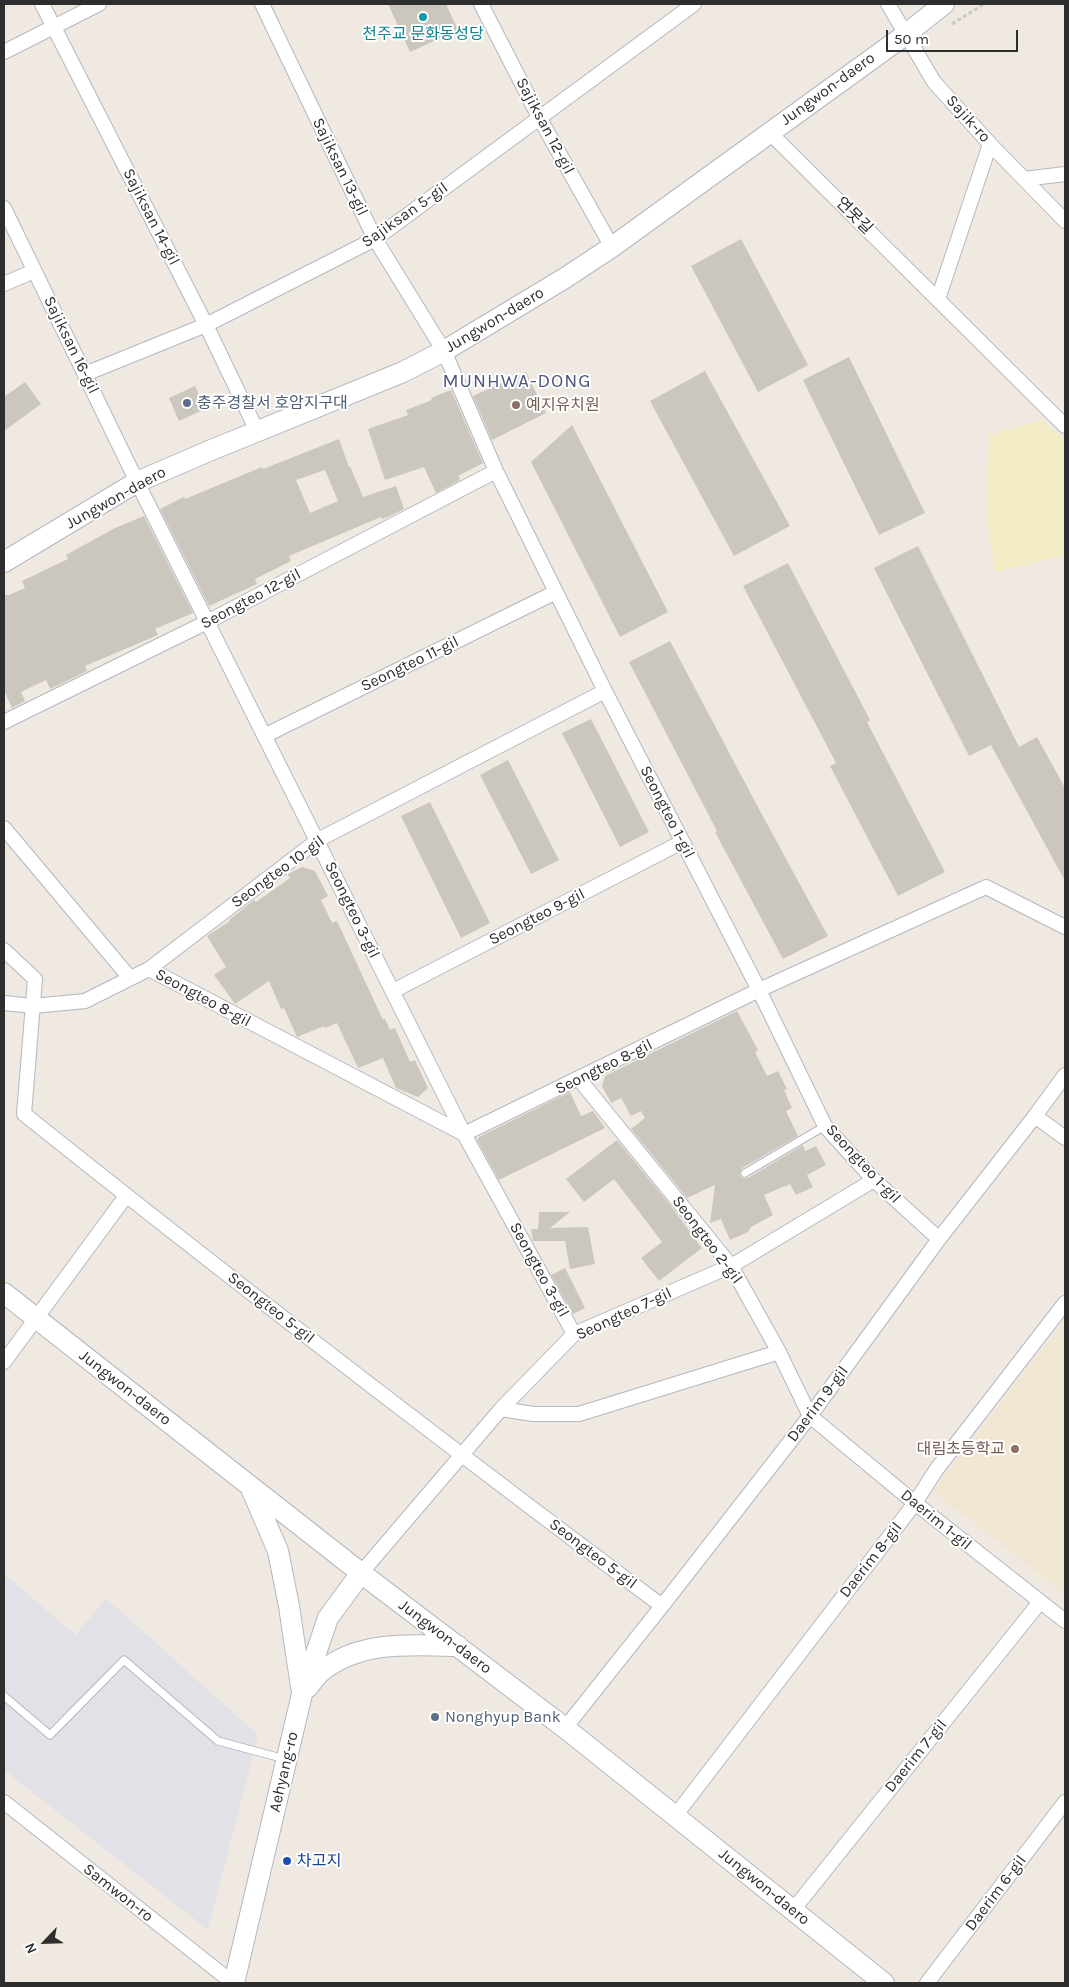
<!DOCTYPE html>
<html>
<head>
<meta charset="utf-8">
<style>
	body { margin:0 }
	#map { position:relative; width:1069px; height:1987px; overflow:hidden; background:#efe9e1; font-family:Karla,sans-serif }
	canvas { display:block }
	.frame { position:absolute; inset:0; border:5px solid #2e2e2e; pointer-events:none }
	.north { position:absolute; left:20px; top:1917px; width:50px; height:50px; -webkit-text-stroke:4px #fff; paint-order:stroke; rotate:246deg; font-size:14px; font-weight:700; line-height:20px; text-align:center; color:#2e2e2e }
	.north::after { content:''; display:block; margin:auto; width:18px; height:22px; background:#2e2e2e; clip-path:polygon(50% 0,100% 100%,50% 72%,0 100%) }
	.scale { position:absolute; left:886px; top:30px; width:132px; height:22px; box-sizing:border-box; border:2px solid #2e2e2e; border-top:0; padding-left:6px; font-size:15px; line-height:18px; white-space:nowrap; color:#2e2e2e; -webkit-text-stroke:4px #fff; paint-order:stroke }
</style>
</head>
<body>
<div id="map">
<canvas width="1069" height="1987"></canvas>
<div class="frame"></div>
<div class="north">N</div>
<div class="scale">50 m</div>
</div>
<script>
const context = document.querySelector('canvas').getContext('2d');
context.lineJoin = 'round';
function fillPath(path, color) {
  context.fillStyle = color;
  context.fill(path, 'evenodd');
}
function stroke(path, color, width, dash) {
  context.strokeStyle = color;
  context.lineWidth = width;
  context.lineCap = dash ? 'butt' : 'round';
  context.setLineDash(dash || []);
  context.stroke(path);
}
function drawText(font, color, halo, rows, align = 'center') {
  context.font = font + ' Karla,"Noto Sans KR",sans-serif';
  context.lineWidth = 4;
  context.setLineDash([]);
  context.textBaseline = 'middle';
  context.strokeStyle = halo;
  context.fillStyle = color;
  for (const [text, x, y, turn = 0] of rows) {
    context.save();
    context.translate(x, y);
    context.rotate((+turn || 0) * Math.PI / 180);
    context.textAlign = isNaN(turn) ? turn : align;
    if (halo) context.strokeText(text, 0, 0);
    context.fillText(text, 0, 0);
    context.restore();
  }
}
fillPath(new Path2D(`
	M4,1574L76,1635L106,1598L258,1735L208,1930L4,1770Z`), '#e3e1e8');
fillPath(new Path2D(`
	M1065,1320V1594L933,1491Z`), '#f0e6d1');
fillPath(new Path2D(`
	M1041,420L1065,441V555L995,572L987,519L989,435Z`), '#f3ecc5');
fillPath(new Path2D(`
	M388,4H446L458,30L410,52Z
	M741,239L808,365L758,392L691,266Z
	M849,357L925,513L879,535L803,380Z
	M705,371L790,526L734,556L650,401Z
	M526,372L546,413L492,440L473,396Z
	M25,382L41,404L4,431V397Z
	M195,386L205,409L179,421L169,398Z
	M451,390L483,463L458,476L460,480L436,493L424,467L385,480L368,429L408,415L406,410L432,400L431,398Z
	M572,425L668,612L620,637L531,462Z
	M339,439L349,467L350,466L363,497L396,486L404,509L390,516L382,519L381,517L289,556L291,561L255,579L257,584L209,606L160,509L184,497L185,499L262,467L263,469ZM325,470L338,501L310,513L296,480Z
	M144,516L193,613L155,629L158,635L85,666L87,671L50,689L46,680L21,692L25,701L12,708L4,690V595H9L25,588L22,581L68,559L66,555L115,528Z
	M918,546L1019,747L1037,737L1065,788V881L991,745L969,756L874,568Z
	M788,563L870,720L867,722L945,872L898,896L830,766L836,763L743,586Z
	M670,641L759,809L828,936L783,959L715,832L717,831L629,662Z
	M591,719L649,832L620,847L562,733Z
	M508,760L559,860L531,874L480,775Z
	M430,802L490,923L461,938L401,816Z
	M302,867L315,871L328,896L321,900L332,923L337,921L383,1020L385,1019L390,1030L395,1028L410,1062L415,1060L428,1088L418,1097L396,1088L383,1058L358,1068L337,1023L325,1028L324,1026L297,1037L284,1008L281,1009L269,981L235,1004L214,975L226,967L207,936L230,921L229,920L254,900L256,902L290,878L288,874Z
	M737,1011L758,1050L755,1052L767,1076L778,1071L787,1089L784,1090L792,1108L786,1111L798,1136L742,1168L740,1175L743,1178H748L803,1145L805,1151L816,1146L826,1165L807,1175L813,1187L796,1195L790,1184L764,1195L773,1215L751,1227L748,1232L730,1240L721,1219L710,1223L715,1185L687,1198L631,1129L645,1118L641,1111L631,1116L621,1098L611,1103L602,1086L605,1076Z
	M570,1092L581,1116L593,1111L605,1128L499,1180L477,1140L479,1137Z
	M617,1140L671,1206L702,1248L659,1281L641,1258L662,1242L614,1179L584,1202L566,1179Z
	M539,1212H570L550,1228L588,1227L595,1264L570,1269L565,1241H533L531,1229H538Z
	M565,1268L585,1308L573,1314L551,1275Z`), '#cbc7bf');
const lane = new Path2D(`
	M745,1173L825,1126
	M4,1696L50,1735L124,1660L218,1741L285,1759`);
const street = new Path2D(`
	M42,4L206,325L257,431
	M262,4L375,239L444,351L496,471L605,691L759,990L825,1126L874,1180L939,1239
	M481,4L540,119L612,247
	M888,4L934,82L990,144L1065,221
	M4,52L99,4
	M769,132L1065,426
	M1024,179L1065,174
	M4,208L137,482L464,1134L574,1334
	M4,284L34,271
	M938,299L990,144
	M85,374L206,325L375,239L694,4
	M4,722L207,622L496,471
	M264,736L556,592
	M4,828L130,978
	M4,950L35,979L24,1114C234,1282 447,1445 662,1606
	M149,969L464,1134L759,990L986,887L1065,927
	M393,991L682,842
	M4,1003L33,1006L85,1001L149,969L318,840L605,691
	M579,1079L731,1266L779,1352L810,1416L915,1503L1065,1621
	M1035,1116L1065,1138
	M4,1362L126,1196
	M501,1409L533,1414H579L779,1352
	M361,1573L501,1409L574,1334L731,1266L874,1180
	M565,1728L662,1606L810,1416L939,1239L1035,1116L1065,1075
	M4,1802L233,1983
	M675,1816L915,1503L936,1470L1065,1303
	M793,1910L1040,1602
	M927,1983L1065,1802`);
const secondary = new Path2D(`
	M4,562L137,482L209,451L403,372L444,351L565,278L612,247L905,35L944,4
	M4,1293L361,1573L565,1728L884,1983
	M250,1486L278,1551L289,1606L301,1687
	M307,1688C312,1683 316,1675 322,1671C360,1640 413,1645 458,1646
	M234,1983L302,1694L328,1618L361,1573`);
stroke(lane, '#b4b7c1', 9);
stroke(street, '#b4b7c1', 16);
stroke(secondary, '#b4b7c1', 22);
stroke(new Path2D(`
	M952,24L984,4`), '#c9c9c9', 3, [4, 2.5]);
stroke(lane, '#fff', 7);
stroke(street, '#fff', 14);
stroke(secondary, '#fff', 20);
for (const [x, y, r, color] of [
	[423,17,5,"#0f9aa8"],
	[187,403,5,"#5c6f8a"],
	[516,405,5,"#8d6e63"],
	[1015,1449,5,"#8d6e63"],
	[435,1717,5,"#5c6f8a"],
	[287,1861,5,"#1a4fb4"]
]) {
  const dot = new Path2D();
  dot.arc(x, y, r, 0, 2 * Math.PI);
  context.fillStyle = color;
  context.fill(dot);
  stroke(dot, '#fff', 2);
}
drawText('16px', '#0d838f', '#fff', [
	["천주교 문화동성당",423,34]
]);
drawText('16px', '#2e2e2e', '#fff', [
	["Jungwon-daero",828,89,-36],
	["Sajik-ro",968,119,48],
	["Sajiksan 12-gil",545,126,62],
	["Sajiksan 13-gil",340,167,64],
	["Sajiksan 5-gil",405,215,-35],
	["연못길",854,216,45],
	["Sajiksan 14-gil",151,217,63],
	["Jungwon-daero",495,320,-31],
	["Sajiksan 16-gil",71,345,64],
	["Jungwon-daero",116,498,-29],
	["Seongteo 12-gil",251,599,-28],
	["Seongteo 11-gil",410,664,-26],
	["Seongteo 1-gil",667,812,63],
	["Seongteo 10-gil",278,872,-36],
	["Seongteo 3-gil",352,910,64],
	["Seongteo 9-gil",537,917,-27],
	["Seongteo 8-gil",203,998,28],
	["Seongteo 8-gil",604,1067,-26],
	["Seongteo 1-gil",863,1164,47],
	["Seongteo 2-gil",707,1240,53],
	["Seongteo 3-gil",539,1270,61],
	["Seongteo 5-gil",271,1308,38],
	["Seongteo 7-gil",624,1314,-25],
	["Jungwon-daero",125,1388,38],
	["Daerim 9-gil",818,1404,-53],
	["Daerim 1-gil",936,1520,39],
	["Seongteo 5-gil",593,1554,37],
	["Daerim 8-gil",871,1560,-52],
	["Jungwon-daero",445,1637,37],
	["Daerim 7-gil",916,1756,-51],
	["Aehyang-ro",284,1772,-77],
	["Jungwon-daero",764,1887,39],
	["Samwon-ro",118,1893,38],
	["Daerim 6-gil",996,1893,-53]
]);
drawText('16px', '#4e5e75', '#fff', [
	["충주경찰서 호암지구대",197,403],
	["Nonghyup Bank",445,1717]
], 'left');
drawText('16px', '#785e54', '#fff', [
	["예지유치원",526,405],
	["대림초등학교",1005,1449,"right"]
], 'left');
drawText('16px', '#164399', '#fff', [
	["차고지",297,1861]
], 'left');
context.letterSpacing = '1px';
drawText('19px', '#4d5680', '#fff', [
	["MUNHWA-DONG",517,382]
]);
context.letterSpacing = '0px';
</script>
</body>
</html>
